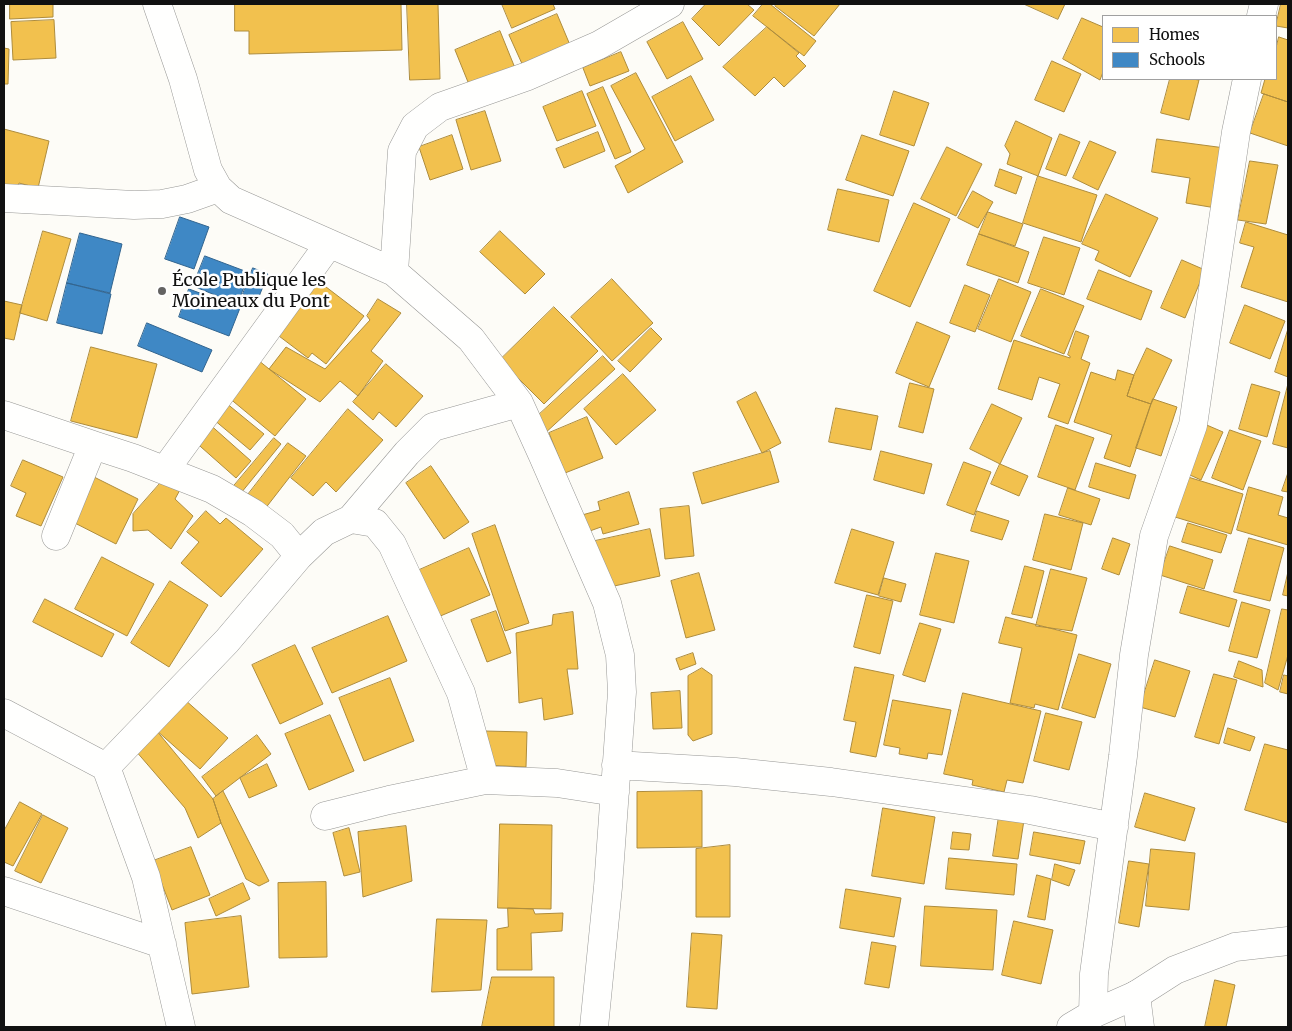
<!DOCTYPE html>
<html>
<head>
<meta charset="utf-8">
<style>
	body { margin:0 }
	#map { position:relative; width:1292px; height:1031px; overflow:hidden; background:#fdfcf7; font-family:Merriweather,serif }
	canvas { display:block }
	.frame { position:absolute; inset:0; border:5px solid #111; pointer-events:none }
	.legend { position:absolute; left:1102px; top:15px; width:175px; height:65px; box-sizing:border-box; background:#fff; border:1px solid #a0a0a0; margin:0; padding:6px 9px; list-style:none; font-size:15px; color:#111 }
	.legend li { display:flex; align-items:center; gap:10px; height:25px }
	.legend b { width:25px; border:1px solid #a0a0a0 }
</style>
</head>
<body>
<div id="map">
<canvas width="1292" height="1031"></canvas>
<div class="frame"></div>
<ul class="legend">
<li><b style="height:14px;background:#f2c14e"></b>Homes</li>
<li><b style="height:14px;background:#3f88c5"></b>Schools</li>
</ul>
</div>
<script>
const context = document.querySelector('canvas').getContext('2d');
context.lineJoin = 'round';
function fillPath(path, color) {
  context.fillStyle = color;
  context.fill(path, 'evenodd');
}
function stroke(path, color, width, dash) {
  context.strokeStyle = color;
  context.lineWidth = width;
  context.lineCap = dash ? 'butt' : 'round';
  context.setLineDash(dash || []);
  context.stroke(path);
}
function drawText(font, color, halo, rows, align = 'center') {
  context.font = font + ' Merriweather,serif';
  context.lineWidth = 5;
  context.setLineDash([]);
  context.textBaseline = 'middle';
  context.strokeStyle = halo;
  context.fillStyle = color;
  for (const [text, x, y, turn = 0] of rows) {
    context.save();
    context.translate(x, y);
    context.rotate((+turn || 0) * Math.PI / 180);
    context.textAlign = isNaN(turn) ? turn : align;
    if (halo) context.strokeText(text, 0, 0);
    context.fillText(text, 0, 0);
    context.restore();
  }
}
const homes = new Path2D(`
	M10,4H53V17L10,19Z
	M235,4H401L402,50L249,54V31H235Z
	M407,4H438L440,79L410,80Z
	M502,4H553L555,9L512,28Z
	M706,4H747L754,10L719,46L692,19Z
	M763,4H770L816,41L804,56L753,16Z
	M777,4H840L814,36L775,6Z
	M1024,4H1065L1058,19Z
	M1281,4H1288V28L1276,26Z
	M557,14L570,45L523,66L509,35Z
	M1082,18L1103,27V72L1100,80L1063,59Z
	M54,20L56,58L13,60L11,22Z
	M683,22L703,59L667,79L647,42Z
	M767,27L799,53L796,56L806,66L784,87L774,77L755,96L723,67Z
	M500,31L515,68L470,87L455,50Z
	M1279,37L1288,40V102L1261,93L1265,79H1276V48Z
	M4,48L9,49L8,84H4Z
	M621,52L629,71L590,86L583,68Z
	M1052,61L1081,74L1064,112L1035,100Z
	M636,73L683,162L628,193L615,166L645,149L611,86Z
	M691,76L714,120L675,141L652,97Z
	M1170,79H1192L1199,80L1189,120L1161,113Z
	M603,87L631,152L615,159L587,94Z
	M582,91L596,126L557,141L543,107Z
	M894,91L929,103L914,146L880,135Z
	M1264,94L1288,102V146L1250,133Z
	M485,111L501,161L471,170L456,120Z
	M1016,121L1052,138L1038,176L1007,164L1010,154L1005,146Z
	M4,129L49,141L38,188L19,183L16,194L4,191Z
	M598,132L605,151L564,168L556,149Z
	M1060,134L1080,142L1066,176L1046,169Z
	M452,135L463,169L430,180L419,147Z
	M862,135L909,151L893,196L846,180Z
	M1157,139L1225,148L1216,208L1186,203L1190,178L1152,172Z
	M1090,141L1116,152L1098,190L1073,178Z
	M947,147L982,164L956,216L921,199Z
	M1250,161L1278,165L1266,224L1238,220Z
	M1000,169L1022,177L1016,194L995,186Z
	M1038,176L1097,195L1081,242L1023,223Z
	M838,189L889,200L879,242L828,230Z
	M973,191L993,202L978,228L958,218Z
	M1106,194L1158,218L1130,277L1095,260L1099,251L1082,244Z
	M914,203L950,219L910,307L874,291Z
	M988,212L1023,224L1015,246L979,234Z
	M1246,222L1288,235V302L1241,287L1254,247L1240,243Z
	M43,231L71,239L47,321L20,313Z
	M500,231L545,274L525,294L480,252Z
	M979,234L1029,252L1018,283L967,265Z
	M1044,237L1080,248L1064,295L1028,283Z
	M1182,260L1205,270L1185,318L1161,308Z
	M1099,270L1152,291L1141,320L1087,299Z
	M313,277L364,316L326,364L312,353L308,358L271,330Z
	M612,279L653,323L612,361L571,317Z
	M999,279L1031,292L1011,342L978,329Z
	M965,285L990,295L975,332L950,323Z
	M1041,289L1084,306L1064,354L1021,336Z
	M378,299L401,313L371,351L383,361L358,396L340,381L320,402L269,369L286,347L325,369L370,320L367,316Z
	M4,301L22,305L14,340L4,338Z
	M1245,305L1285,321L1270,359L1230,343Z
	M554,307L598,351L544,404L500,360Z
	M917,322L950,336L929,387L896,373Z
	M651,328L662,339L630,372L618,361Z
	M1288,329V377L1275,372Z
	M1076,331L1089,336L1081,359L1090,363L1068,424L1048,417L1060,384L1039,377L1032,400L998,389L1014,340L1070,358V356L1068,355Z
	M91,347L157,364L137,438L71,421Z
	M1147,348L1172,360L1151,404L1127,396L1134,375Z
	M603,356L615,369L543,435L531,422Z
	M258,360L306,399L275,436L228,397Z
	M386,364L423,396L396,427L379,412L373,420L353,402Z
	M1118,370L1134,375L1127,396L1151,404L1130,467L1104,458L1112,435L1074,422L1091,372L1115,380Z
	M623,374L656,410L616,445L584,409Z
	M910,383L934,389L923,433L899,427Z
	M1252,384L1280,392L1267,437L1239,429Z
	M1288,384V448L1273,444Z
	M756,392L781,443L762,453L737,402Z
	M220,398L264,434L250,450L207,414Z
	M1153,399L1177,407L1161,456L1136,448Z
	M992,404L1022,418L1000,464L970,449Z
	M836,408L878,416L871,450L829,442Z
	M348,409L383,440L336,492L326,482L313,496L291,478Z
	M587,417L603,458L565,473L549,433Z
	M207,422L251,461L236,478L192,439Z
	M1202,423L1223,432L1201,480L1181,471Z
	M1056,425L1094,438L1075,490L1038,477Z
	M1230,430L1261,441L1243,490L1212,478Z
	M274,438L281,444L241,493L233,487Z
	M288,443L306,456L261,514L243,501Z
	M770,451L779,482L702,504L693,473Z
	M881,451L932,464L924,494L874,480Z
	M23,460L63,477L41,526L16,516L26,493L11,486Z
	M964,462L991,472L974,515L947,505Z
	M1096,463L1136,475L1129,499L1089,487Z
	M1000,464L1028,476L1019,496L991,484Z
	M431,466L469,522L444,539L406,483Z
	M1288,473V492L1282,491Z
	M88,474L138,499L116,544L65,518Z
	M1188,477L1243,494L1231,534L1175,517Z
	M164,479L181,488L175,499L193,516L171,549L148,530L133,531V514Z
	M1249,487L1283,497L1278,515L1288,518V545L1237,530Z
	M1068,488L1100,499L1091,525L1059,515Z
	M629,492L639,524L603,534L601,527L587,532L582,515L600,510L598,502Z
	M689,506L694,556L665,559L660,509Z
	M206,511L220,524L226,518L263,549L221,597L181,563L199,542L187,532Z
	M977,511L1009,521L1002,540L971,531Z
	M1045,514L1083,523L1071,570L1033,560Z
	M1188,523L1227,535L1221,553L1182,542Z
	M495,525L529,623L505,631L472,534Z
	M650,529L660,576L605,588L595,541Z
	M852,529L894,542L878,595L835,583Z
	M1113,538L1130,544L1119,575L1102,569Z
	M1249,538L1284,548L1270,601L1234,592Z
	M1170,546L1213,560L1204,589L1160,575Z
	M469,548L490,595L438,617L417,571Z
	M936,553L969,561L954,623L920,615Z
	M102,557L154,584L127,636L75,609Z
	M1025,566L1044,571L1032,618L1012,614Z
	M1051,569L1087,578L1072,631L1036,626Z
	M1288,572V596L1283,595Z
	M699,573L715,630L686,638L671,581Z
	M884,578L906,584L901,602L879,596Z
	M170,581L208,605L169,667L131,643Z
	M1188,586L1237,600L1229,627L1180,613Z
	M867,595L893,601L880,654L854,647Z
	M45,599L114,634L102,657L33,622Z
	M1242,602L1270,610L1257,658L1229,651Z
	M1282,609L1288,610V655L1278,690L1265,683Z
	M496,611L511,653L487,662L471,620Z
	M573,612L578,669H567L573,714L544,720L542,698L519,703L516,633L552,625L553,615Z
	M388,616L407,661L332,693L312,648Z
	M1006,617L1077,635L1058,710L1035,704L1034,708L1010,703L1022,648L999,643Z
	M920,623L941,629L925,682L903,675Z
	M295,645L323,704L280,724L252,665Z
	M693,653L696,664L680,670L676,659Z
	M1079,654L1111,664L1095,718L1062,708Z
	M1155,660L1190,671L1175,717L1140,707Z
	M1239,661L1262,670L1263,687L1234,677Z
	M855,667L894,675L876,757L850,752L856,722L844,720Z
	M702,668L712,675V734L693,741L688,735V676Z
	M1214,674L1237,680L1219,744L1195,737Z
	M1284,675L1288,676V694L1280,692Z
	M390,678L414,741L364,761L339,698Z
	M680,691L682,728L653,729L651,693Z
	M963,693L1041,711L1023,783L1007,780L1004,792L972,785L973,780L944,774Z
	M184,699L228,738L200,769L156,730Z
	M893,700L951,710L942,755L928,753L927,759L899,754L900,748L884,745Z
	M1046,713L1082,722L1069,770L1034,761Z
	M330,715L354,771L309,790L285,734Z
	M1228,728L1255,737L1250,751L1224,743Z
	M156,730L213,799L221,823L198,838L185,808L135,750Z
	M484,731L527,732L526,767L483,765Z
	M257,735L271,754L216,796L202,777Z
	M1265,744L1288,750V823L1245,810Z
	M267,764L277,786L249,798L240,778Z
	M223,791L269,881L259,886L246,879L221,823L213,799Z
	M702,791V847L637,848V792Z
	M1145,793L1195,808L1185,841L1135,827Z
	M20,802L42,814L13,866L4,862V831Z
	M883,808L935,817L924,884L872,876Z
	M43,815L68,828L41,883L15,871Z
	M999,816L1024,820L1018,859L993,856Z
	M500,824L552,825L551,909L498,908Z
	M406,826L412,881L363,897L358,832Z
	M349,828L360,872L344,876L333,833Z
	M953,832L971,834L969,850L951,849Z
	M1034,832L1085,841L1080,864L1030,855Z
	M730,845V917H696V849Z
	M191,847L210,895L172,910L153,861Z
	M1151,849L1195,853L1189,910L1146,906Z
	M949,858L1017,864L1014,895L946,889Z
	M1129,861L1149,864L1139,927L1119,923Z
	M1055,864L1075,870L1069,886L1052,880Z
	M1037,875L1051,879L1045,920L1028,917Z
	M326,882L327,957L279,958L278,883Z
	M243,883L250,899L216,916L209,899Z
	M846,889L901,898L894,937L840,928Z
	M925,906L997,910L993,970L921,966Z
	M508,908L533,909L535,914L563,913L562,931L531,933L532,970H497V929L508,927Z
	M241,916L249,987L192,994L185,923Z
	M437,919L487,920L481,990L432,992Z
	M1014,921L1053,930L1041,984L1002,975Z
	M692,933L722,935L717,1009L687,1007Z
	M872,942L896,946L889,988L865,984Z
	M492,977H554V1027H482Z
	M1215,980L1235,985L1226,1027H1205Z`);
fillPath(homes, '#f2c14e');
stroke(homes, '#ae8c3c', 1);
const schools = new Path2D(`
	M180,217L209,227L194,269L165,259Z
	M80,233L122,244L110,293L67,283Z
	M205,256L250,273L237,304L193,286Z
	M253,268L268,274L258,299L243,294Z
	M67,283L111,294L102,334L57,323Z
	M189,289L240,308L229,336L179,317Z
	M147,323L212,350L202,372L138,346Z`);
fillPath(schools, '#3f88c5');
stroke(schools, '#31648f', 1);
const minor = new Path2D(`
	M157,4L183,79L208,170L218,188L231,200L394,272L471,339L519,403L543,456L607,603L620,655L622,692L608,887L594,1027
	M1261,16L1264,4
	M4,198L134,205L162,204L187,199L218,188
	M394,272L402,151L415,126L440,107L528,76L599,45L670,4
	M4,415L93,445
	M165,470L329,244
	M351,519L375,523L392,544L461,693L485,780
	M56,536L93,445L133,458L212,489L253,513L282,535L299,556
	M4,713L106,767L146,877L181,1027
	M616,765L735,772L831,782L1030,810L1114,827
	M106,767L227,641L299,556L324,532L351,519L407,453L433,427L519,403
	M325,816L389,800L485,780L557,783L615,792
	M4,891L162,944
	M1136,995L1140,1027
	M1093,1014L1094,974L1123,756L1134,655L1154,536L1193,425L1236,132L1247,79`);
const tertiary = new Path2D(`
	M1071,1027L1093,1014L1136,995L1175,970L1235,947L1288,941`);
stroke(minor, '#979795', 29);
stroke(tertiary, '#979795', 29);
stroke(minor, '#fffffe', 28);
stroke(tertiary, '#fffffe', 28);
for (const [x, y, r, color] of [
	[162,291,5,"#646362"]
]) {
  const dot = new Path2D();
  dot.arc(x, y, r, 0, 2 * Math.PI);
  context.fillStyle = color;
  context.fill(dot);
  stroke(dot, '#fff', 2);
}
drawText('18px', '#111', '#fff', [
	["École Publique les",172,281],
	["Moineaux du Pont",172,302]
], 'left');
</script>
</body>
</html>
